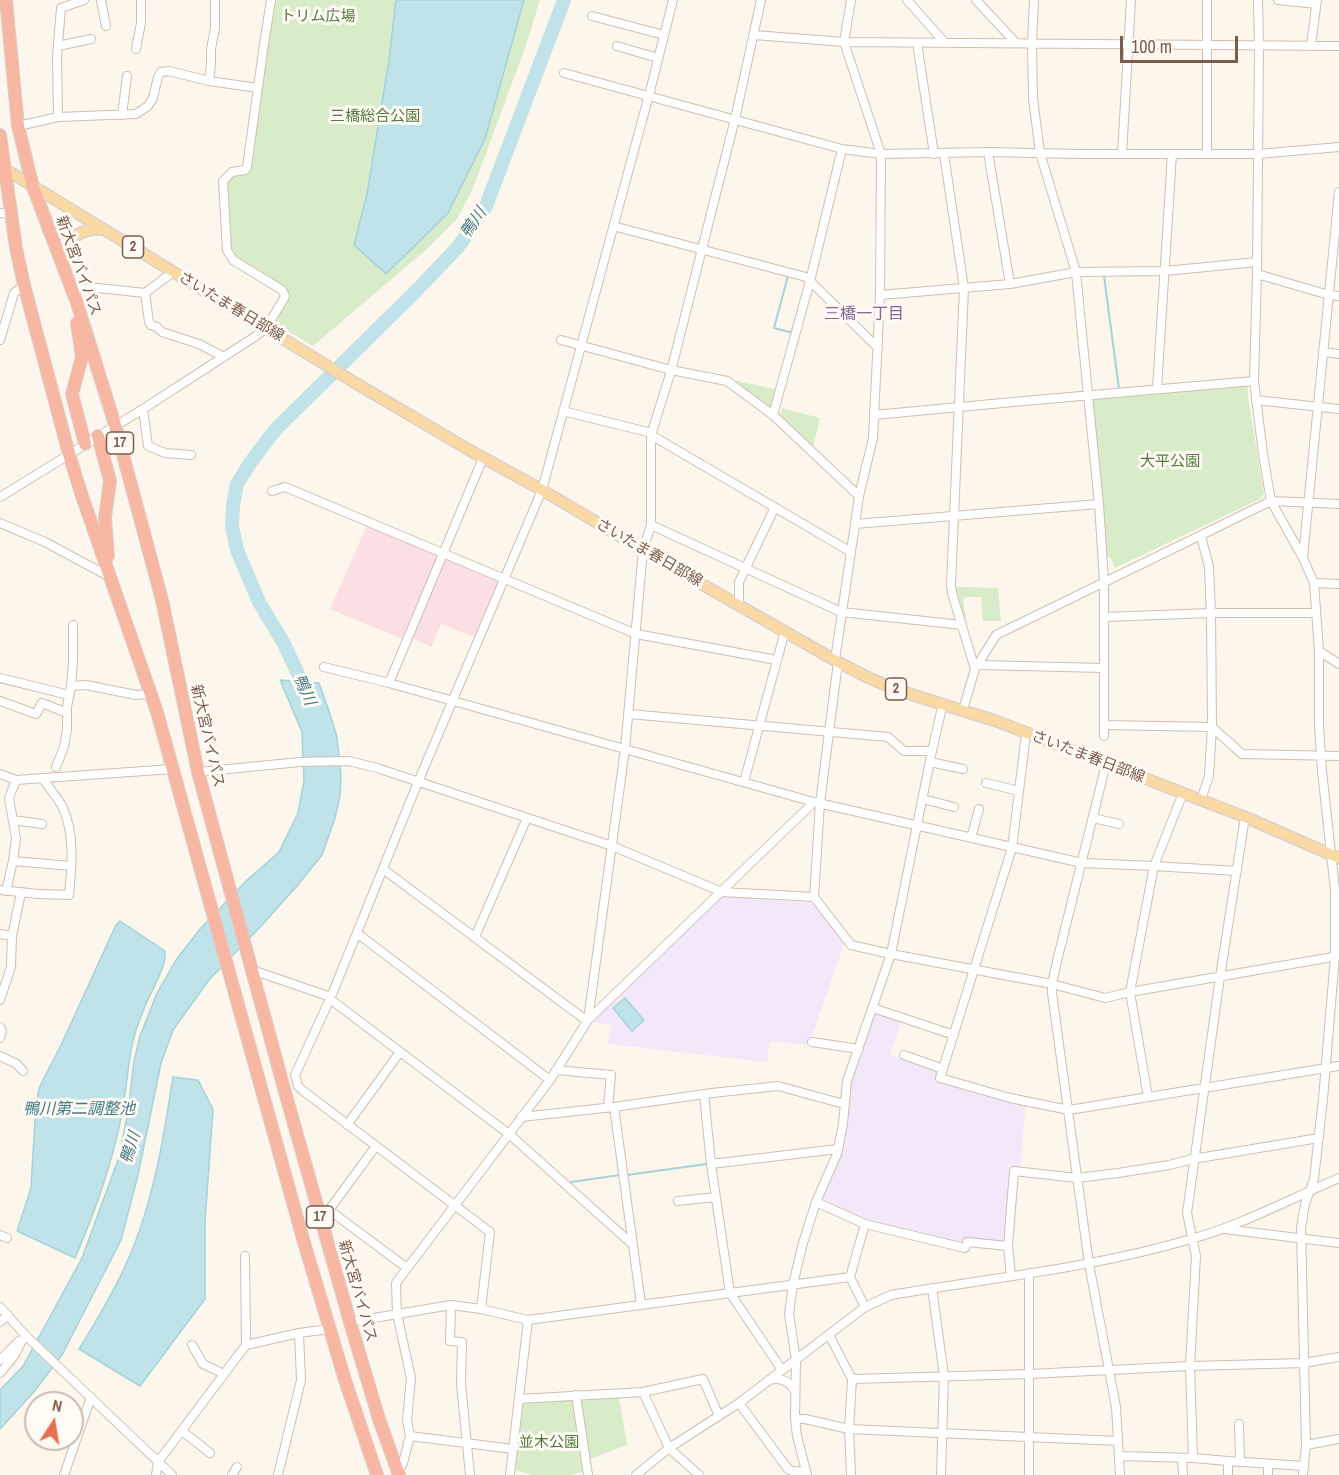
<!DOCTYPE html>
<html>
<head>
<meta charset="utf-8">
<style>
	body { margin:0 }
	#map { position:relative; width:1339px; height:1475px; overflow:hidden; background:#fdf6ec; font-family:"Archivo Narrow",sans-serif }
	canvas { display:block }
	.north { position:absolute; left:24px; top:1391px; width:60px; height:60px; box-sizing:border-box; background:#fffaf3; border:2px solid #cabbb1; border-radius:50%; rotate:12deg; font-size:16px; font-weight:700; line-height:24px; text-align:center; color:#7a5c4d }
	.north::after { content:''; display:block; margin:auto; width:21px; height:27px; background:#e76f51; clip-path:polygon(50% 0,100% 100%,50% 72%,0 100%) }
	.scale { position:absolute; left:1120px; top:36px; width:118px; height:27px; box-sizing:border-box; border:3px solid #7a5c4d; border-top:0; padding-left:8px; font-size:18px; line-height:21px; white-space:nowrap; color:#7a5c4d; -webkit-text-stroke:4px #fffaf3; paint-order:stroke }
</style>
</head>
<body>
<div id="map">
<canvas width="1339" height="1475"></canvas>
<div class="north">N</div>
<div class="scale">100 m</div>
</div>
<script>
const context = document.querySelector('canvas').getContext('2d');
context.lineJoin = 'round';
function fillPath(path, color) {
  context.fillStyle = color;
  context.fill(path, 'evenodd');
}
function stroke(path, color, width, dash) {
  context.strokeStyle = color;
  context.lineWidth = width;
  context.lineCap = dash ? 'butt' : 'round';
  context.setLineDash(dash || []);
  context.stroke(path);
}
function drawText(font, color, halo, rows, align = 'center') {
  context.font = font + ' "Archivo Narrow","Noto Sans JP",sans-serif';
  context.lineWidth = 6;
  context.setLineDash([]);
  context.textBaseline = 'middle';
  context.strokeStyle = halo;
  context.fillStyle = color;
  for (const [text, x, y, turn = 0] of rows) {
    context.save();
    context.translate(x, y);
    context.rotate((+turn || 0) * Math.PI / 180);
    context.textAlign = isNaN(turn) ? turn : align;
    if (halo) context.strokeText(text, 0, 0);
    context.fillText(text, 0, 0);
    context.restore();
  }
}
fillPath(new Path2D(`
	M728,895L815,904L845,941L809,1045L770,1041L767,1062L608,1044L611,1025L589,1022L718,897Z
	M879,1013L902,1020L890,1055L939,1070L937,1078L1026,1104L1020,1169L1010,1168L1006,1241L1003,1243L964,1239L962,1243L876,1223L822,1202L821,1199L833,1172L845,1138L847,1126L851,1080L874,1015Z`), '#f3e8fa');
fillPath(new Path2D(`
	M367,526L500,581L475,637L441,624L431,647L406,635L403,639L330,609Z`), '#fbdfe3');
fillPath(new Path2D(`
	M276,0H540L525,48L473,188L457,219L427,249L313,346L272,322L287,297L236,258L230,246L227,181L233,174L244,173Z
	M728,379L778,390L772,411Z
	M1248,384V397L1264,493L1260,499L1115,568L1110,557H1106L1092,397Z
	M782,408L820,418L813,447L780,416Z
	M955,587L998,588L1001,621H983L981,597H964V609L967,617L963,618Z
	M619,1397L627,1445L590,1459L579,1398Z
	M574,1399L585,1472L568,1475H533L514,1470L522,1403Z`), '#d8ecc9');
const water = new Path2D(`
	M396,0H524L485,139L448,213L386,274L354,245L367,194L389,60Z
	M280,680L319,683L329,711L337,737L341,776L340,796L335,818L322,855L297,886L262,925L209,980L173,1030L161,1063L138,1175L121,1240L62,1355L33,1393L0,1429V1390L23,1366L82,1258L118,1160L128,1112L134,1061L140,1036L157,993L176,960L200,929L247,880L279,852L298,813L304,781L302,732Z
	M120,921L165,951C167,967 151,991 145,1006C141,1016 137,1027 134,1037C127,1063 127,1091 121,1118C111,1167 95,1212 75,1258L17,1231L31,1188L36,1103L40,1086L61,1045L116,925Z
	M625,998L644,1020L632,1031L613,1008Z
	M173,1077L198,1080L213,1109L205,1222V1299L140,1386L79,1349C99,1317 119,1283 133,1248C155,1193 164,1135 173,1077Z`);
fillPath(water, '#bfe3e8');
stroke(water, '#a5d3da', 1.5);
stroke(new Path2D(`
	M788,276L774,328L793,333
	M1104,276L1119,389
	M627,1175L707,1164
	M571,1182L620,1175`), '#a5d3da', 2);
stroke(new Path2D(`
	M309,697L283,642L259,602L237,550L232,527L233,506L237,484L250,463L275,430L415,292L458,247L486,206L564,0`), '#bfe3e8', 14);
const minor = new Path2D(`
	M101,0L106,26
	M907,0L945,43
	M976,0L1016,43
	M1034,0L1032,43L1033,98L1040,153L1076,272L1088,395L1099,504L1104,582V736
	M1258,0L1259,45L1257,274L1254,381L1263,454L1271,501L1303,558L1314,583L1319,651V726L1322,771L1335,890V956L1323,1099L1314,1179L1305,1204L1301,1228L1306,1445L1303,1475
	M1278,0L1316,4
	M592,16L664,35
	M754,35L844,42L1339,46
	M917,43L934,154
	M1311,45L1317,0
	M58,46L91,39
	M617,46L658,58
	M136,49L141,23V0
	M564,73L842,149L881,154L988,152L1080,154H1258L1339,147
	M209,81L211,64V49L215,28V0
	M122,115L127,76
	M58,117L57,57L61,8L84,0
	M18,126L58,117L136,114L148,106L153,98L158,77L161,72L169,71L209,81L258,88
	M988,152L1010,284
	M944,154L964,288L951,585L952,593L975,669
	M1122,154L1131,0
	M1207,154V0
	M0,213L11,214
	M613,226L806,277L878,348
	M1257,274L1329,295L1339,296
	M72,289L98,288L145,293L173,272
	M145,293L149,322L151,325L157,327L162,332L199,344L224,357
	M880,295L1010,284L1076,272L1165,271L1257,262
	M0,340L14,293L24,285
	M561,340L671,370L727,381L773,415L859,496
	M1323,352L1339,354
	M1157,389L1172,154
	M1256,400L1339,409
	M143,409L148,446L165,453L191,455
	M563,411L652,433
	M773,415L810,281L842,149
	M874,415L1024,401L1254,381
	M651,435L851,552
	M272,491L285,487L636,634L777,660
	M0,497L143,409L256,336L266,328L283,300L285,296L282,290L233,260L227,250L223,181L232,172L245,170L247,167L264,44L271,0
	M0,523L45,542L110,577
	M855,524L1099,504
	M651,525L841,612L962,625
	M1201,536L1209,567L1211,613L1212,727L1209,776L1201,800
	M1303,557L1339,192
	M1314,583L1339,584
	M739,605V582L775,507
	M1105,617L1211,613H1316
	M1319,651L1339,664
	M835,660L855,524L859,496L873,438L880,295L881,154L844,42L851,0
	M978,665L1104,668
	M324,667L389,683L814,802L1082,863L1154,866L1237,871
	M0,678L69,695
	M389,683L483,458
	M71,686L86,685L136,695L151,694
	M0,701L36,714L42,703L67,713
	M963,710L975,669L996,635L1271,501L1339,504
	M629,714L888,737L904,751H932
	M1104,725L1212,727L1242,754L1339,756
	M1026,734L1012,848L940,1078L1010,1098L1069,1110L1339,1066
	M930,762L963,769
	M1106,764L1057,961L1052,984V993L1089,1264L1116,1407L1120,1475
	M56,767L64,747L67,730V707L71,686L73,663V625
	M198,772L300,762L349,761L377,768L612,846L722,892L814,897L851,945L891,954L1052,984L1105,998L1130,992L1339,956
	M0,774L16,780L173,769
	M744,782L785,631
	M986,783L1019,791
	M923,799L954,807
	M1093,818L1119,824
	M13,820L42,824
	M971,838L979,809
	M13,861L71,866
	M383,869L587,1021L814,802
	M0,890L39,894L69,895C72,866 75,833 62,806C57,797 49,788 43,779
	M6,891L13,861L16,838L9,798L16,780
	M814,897L820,803L838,662
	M357,933L550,1080
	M0,934L12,936
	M475,937L527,818
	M252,970L331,997
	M330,999L509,1134L631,1243
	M0,1000L11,967L12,936L21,893
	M873,1008L954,1035
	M0,1027L2,1031L0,1038
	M812,1042L859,1049
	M904,1055L943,1069
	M0,1056L17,1064L23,1071
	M556,1070L611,1075L608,1107
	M704,1094L711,1164L730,1293L782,1370
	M1148,1097L1130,992L1154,866L1183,793
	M614,1107L641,1304
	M521,1117L614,1107L712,1093L778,1086L844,1104
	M347,1125L400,1052
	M711,1164L838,1149
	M678,1201L716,1197
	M816,1202L865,1224L965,1248L967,1242L1008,1246
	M329,1210L376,1146
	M319,1211L329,1210L407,1268
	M865,1224L850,1277L865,1307
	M1224,1229L1339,1243
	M0,1235L7,1238
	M1011,1276L1008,1246L1014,1171L1077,1178L1118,1173L1169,1165L1193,1159L1319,1138
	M932,1288L944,1376L941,1475
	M451,1305L450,1341L462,1342L461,1384L470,1475
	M0,1307L25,1335L172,1475
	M481,1309L490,1232L302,1090L298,1086L295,1075L333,992L418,782L542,490L649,95L673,0
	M0,1322L8,1315
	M350,1322L451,1305L481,1309L528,1320L850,1277
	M829,1335L852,1379L849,1429L851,1475
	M192,1345L203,1364L224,1374
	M246,1345L299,1333L322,1330
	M0,1360L19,1341
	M0,1373L14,1356L25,1335
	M852,1379L1030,1374L1190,1366L1304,1363L1339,1357
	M769,1380C781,1377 790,1381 795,1392
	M643,1392L669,1448L699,1475
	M576,1395L588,1475
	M519,1399L643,1392L703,1379L719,1416
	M739,1403L788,1469L792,1471L806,1472
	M795,1419H805L849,1429L1118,1441
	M1239,1424L1240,1462
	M182,1431L210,1453
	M410,1436L513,1449
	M1306,1445L1339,1439
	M1119,1456L1193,1458L1228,1461L1304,1466
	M1182,1458L1183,1475
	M1193,1458L1190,1366L1196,1256L1187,1213L1220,977L1245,817
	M1268,1464V1475
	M398,1471L403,1463L410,1436L407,1420L411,1378L397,1314L396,1283L550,1080L588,1020L625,749L643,550L651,525V435L671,371L735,119L761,0
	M64,1475L91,1397
	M156,1475L158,1462L246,1345L245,1256
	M232,1475L237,1467
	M278,1475L301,1380L299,1333
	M510,1475L528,1320
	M636,1475L669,1448L739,1403L865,1307L891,1295C991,1278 1093,1268 1191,1239C1242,1225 1290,1199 1339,1178
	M807,1475L797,1436L795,1419L796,1360L789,1314L793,1284L803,1243L816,1202L837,1154L843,1124L847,1081L891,954L932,751L943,703
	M1029,1475V1273
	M1228,1475V1461`);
const major = new Path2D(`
	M0,166L357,384L471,451L542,490L684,574L838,662L867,677L897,690L996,721L1245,817L1339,858
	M63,265C69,240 74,229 102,229`);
const highway = new Path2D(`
	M6,0L18,126L33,187L77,303L115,425L162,600L198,772L285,1092L350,1322L379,1419L399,1475
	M0,135L16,248L24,285L69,454L82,496L157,712L303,1239L345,1380L377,1475
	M77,323L82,357L72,394L85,444
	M98,436L110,481L105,518L108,556`);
stroke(minor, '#d1beb0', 10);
stroke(major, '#dad1cd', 13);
stroke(highway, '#dad1cd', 14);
stroke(minor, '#fff', 8);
stroke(major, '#fbd9a5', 10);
stroke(highway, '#f7b7a3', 12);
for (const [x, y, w] of [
	[133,247,21],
	[120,443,27],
	[896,689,21],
	[320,1217,27]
]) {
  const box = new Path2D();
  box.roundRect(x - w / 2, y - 11, w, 22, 4.5);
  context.fillStyle = '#fffaf3';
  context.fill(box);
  stroke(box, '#7a5c4d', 1.5);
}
drawText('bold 14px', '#7a5c4d', null, [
	["2",133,247],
	["17",120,443],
	["2",896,689],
	["17",320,1217]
]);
drawText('15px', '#537a41', '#fffaf3', [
	["トリム広場",318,17],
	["三橋総合公園",375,117],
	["大平公園",1170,462],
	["並木公園",549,1443]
]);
drawText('15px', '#7a5c4d', '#fffaf3', [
	["新大宮バイパス",78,266,70],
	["さいたま春日部線",231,307,31],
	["さいたま春日部線",649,553,30],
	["新大宮バイパス",207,736,77],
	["さいたま春日部線",1088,757,21],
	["新大宮バイパス",357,1291,74]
]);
drawText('italic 16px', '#437c86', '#fffaf3', [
	["鴨川",474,223,-56],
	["鴨川",304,690,66],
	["鴨川第二調整池",79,1110],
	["鴨川",131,1148,-72]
]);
drawText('16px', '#846695', '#fffaf3', [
	["三橋一丁目",864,315]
]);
</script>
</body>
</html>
